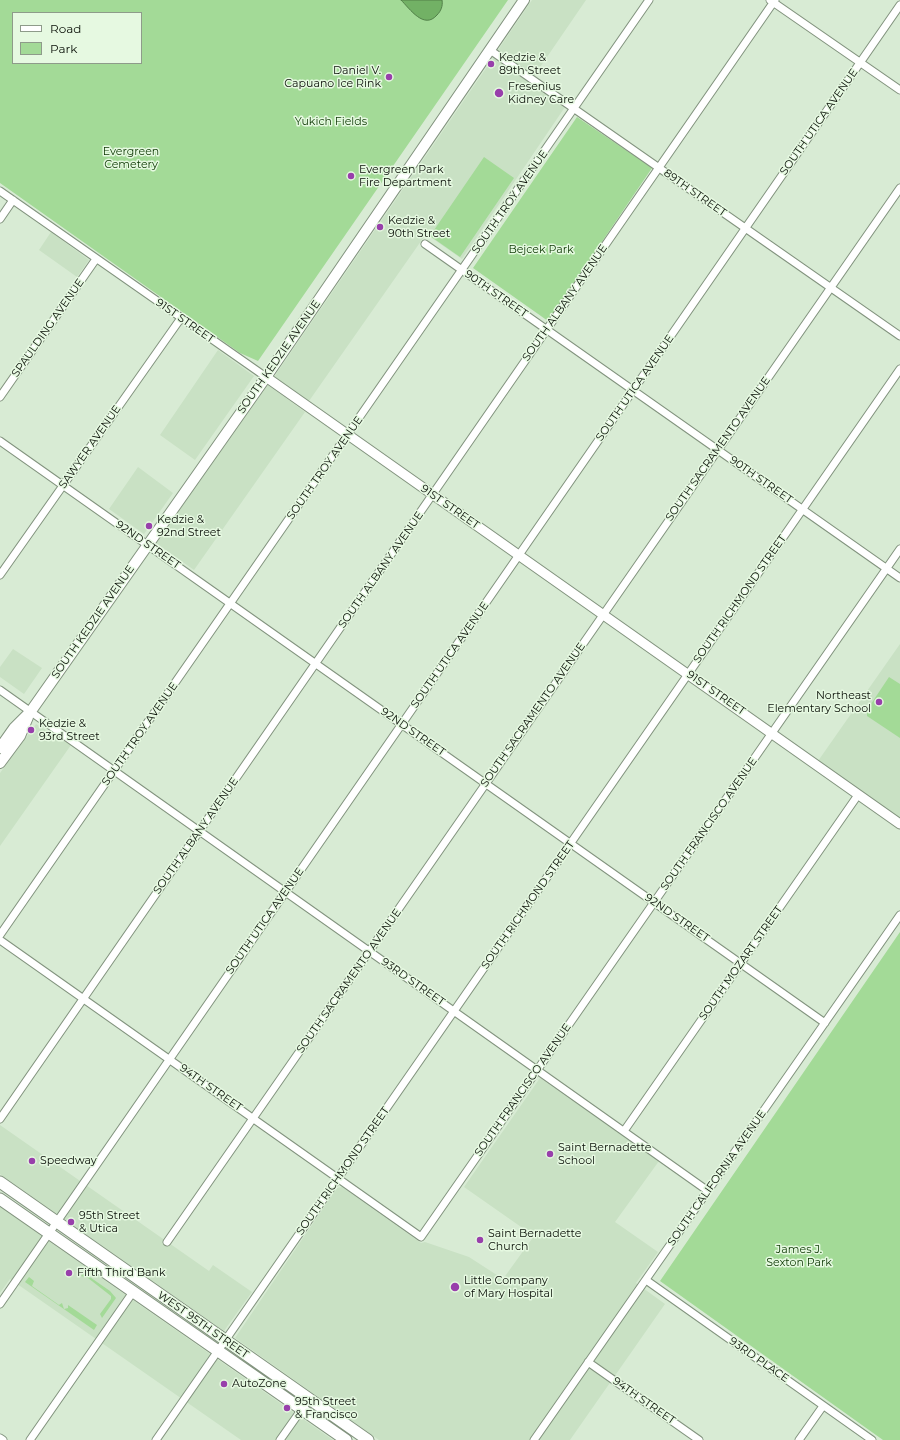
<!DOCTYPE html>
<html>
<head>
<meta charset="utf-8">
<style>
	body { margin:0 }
	#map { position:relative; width:900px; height:1440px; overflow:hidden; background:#d8ebd4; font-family:Montserrat,sans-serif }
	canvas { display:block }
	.legend { position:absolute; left:12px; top:12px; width:130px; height:52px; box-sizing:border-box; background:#e6f9e1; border:1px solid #8e9b8a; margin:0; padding:5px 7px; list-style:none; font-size:12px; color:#090f07 }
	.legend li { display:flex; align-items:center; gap:8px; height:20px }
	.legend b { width:20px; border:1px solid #8e9b8a }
</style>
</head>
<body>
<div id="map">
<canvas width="900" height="1440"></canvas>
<ul class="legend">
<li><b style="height:5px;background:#fff"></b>Road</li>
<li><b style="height:11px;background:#a3da97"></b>Park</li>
</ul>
</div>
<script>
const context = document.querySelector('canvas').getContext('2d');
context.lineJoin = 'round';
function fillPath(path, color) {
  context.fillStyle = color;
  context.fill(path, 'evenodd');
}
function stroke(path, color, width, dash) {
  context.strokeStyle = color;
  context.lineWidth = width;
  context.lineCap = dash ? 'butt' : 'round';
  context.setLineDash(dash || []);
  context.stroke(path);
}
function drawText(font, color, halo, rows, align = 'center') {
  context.font = font + ' Montserrat,sans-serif';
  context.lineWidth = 3;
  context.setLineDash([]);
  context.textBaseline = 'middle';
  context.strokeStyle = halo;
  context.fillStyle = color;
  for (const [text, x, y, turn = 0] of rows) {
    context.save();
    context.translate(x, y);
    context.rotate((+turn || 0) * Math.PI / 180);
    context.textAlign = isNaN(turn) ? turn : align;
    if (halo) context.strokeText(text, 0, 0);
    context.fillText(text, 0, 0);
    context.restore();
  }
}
fillPath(new Path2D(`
	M532,0H586L534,76L498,50Z
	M493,58L565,107L462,259L426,234L309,401L274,377Z
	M51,232L89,260L77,277L39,250Z
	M218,350L254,376L195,460L160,435Z
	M268,385L305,412L194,570L156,543Z
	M138,467L173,493L144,534L109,509Z
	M900,644V819L818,761Z
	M13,649L42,668L24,694L0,677V667Z
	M36,724L71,745L0,846V773Z
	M540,1078L659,1161L615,1222L658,1252L636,1283L665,1304L570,1440H379L235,1338L337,1188L342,1187L421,1243L425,1242L469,1257L503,1279L534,1236L464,1187Z
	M0,1125L209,1271L213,1265L252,1292L224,1331L0,1174Z
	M0,1206L40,1235L333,1440H241L10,1279L0,1293Z`), '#c9e1c4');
fillPath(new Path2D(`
	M0,0H508L258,361L240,353L0,183ZM13,13H141V63H13Z
	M577,117L652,168L548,321L473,268Z
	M484,157L514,178L460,257L430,236Z
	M889,677L900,684V738L867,716V710Z
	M900,932V1440H883L660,1281Z
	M84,1273L110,1291L116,1298L102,1318L100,1314L111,1299V1296L88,1278L81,1276Z
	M29,1277L34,1281L32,1286L59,1305L62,1303L64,1309L68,1308V1305L97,1325L94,1330L25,1282Z`), '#a3da97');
const water = new Path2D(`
	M401,0H442C443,6 441,11 437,15C424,30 410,9 401,0Z`);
fillPath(water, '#72b165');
stroke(water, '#528049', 1);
const minor = new Path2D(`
	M770,0L900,90
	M490,50L900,336
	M0,191L266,377
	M0,219L13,200
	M425,244L900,578
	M0,397L96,259
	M0,441L825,1023
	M0,575L181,318
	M0,690L708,1191
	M0,935L649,0
	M0,940L421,1237L900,549
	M0,1119L775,0
	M624,1131L858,795
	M167,1242L900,188
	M646,1280L872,1440
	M0,1304L900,5
	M588,1362L699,1440
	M0,1438L3,1440
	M30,1440L133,1292
	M156,1440L900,369
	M280,1440L309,1399
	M534,1440L900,915
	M799,1440L823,1406`);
const tertiary = new Path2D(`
	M266,377L900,824`);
const secondary = new Path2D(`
	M0,748L14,728L31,711L266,377L524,0
	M0,763L20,736L28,717`);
const primary = new Path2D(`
	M0,1182L368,1440
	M0,1199L346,1440`);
stroke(minor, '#82937e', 9);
stroke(tertiary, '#82937e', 11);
stroke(secondary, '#82937e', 12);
stroke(primary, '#82937e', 13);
stroke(minor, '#fff', 7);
stroke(tertiary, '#fff', 9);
stroke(secondary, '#fff', 10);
stroke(primary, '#fff', 11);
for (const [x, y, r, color] of [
	[491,64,4,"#983fab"],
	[389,77,4,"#983fab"],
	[499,93,5,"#983fab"],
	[351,176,4,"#983fab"],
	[380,227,4,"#983fab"],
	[149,526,4,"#983fab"],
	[879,702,4,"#983fab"],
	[31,730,4,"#983fab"],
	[550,1154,4,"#983fab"],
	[32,1161,4,"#983fab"],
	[71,1222,4,"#983fab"],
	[480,1240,4,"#983fab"],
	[69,1273,4,"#983fab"],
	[455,1287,5,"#983fab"],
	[224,1384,4,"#983fab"],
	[287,1408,4,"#983fab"]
]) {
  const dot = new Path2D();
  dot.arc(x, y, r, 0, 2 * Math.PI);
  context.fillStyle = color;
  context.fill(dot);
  stroke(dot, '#e6f9e1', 1.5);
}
drawText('11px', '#090f07', '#e6f9e1', [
	["Kedzie &",499,58],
	["89th Street",499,71],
	["Daniel V.",381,71,"right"],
	["Capuano Ice Rink",381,84,"right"],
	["Fresenius",508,87],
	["Kidney Care",508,100],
	["Evergreen Park",359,170],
	["Fire Department",359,183],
	["Kedzie &",388,221],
	["90th Street",388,234],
	["Kedzie &",157,520],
	["92nd Street",157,533],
	["Northeast",871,696,"right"],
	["Elementary School",871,709,"right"],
	["Kedzie &",39,724],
	["93rd Street",39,737],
	["Saint Bernadette",558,1148],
	["School",558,1161],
	["Speedway",40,1161],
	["95th Street",79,1216],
	["& Utica",79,1229],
	["Saint Bernadette",488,1234],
	["Church",488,1247],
	["Fifth Third Bank",77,1273],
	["Little Company",464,1281],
	["of Mary Hospital",464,1294],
	["AutoZone",232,1384],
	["95th Street",295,1402],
	["& Francisco",295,1415]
], 'left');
drawText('11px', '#0c3702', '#e6f9e1', [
	["Yukich Fields",331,122],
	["Evergreen",131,152],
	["Cemetery",131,165],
	["Bejcek Park",541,250],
	["James J.",799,1250],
	["Sexton Park",799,1263]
]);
drawText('11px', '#090f07', '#e6f9e1', [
	["SOUTH UTICA AVENUE",819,122,-55],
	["89TH STREET",695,193,35],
	["SOUTH TROY AVENUE",510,202,-55],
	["90TH STREET",496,294,35],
	["SOUTH ALBANY AVENUE",565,303,-55],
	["91ST STREET",185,321,35],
	["SPAULDING AVENUE",48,328,-55],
	["SOUTH KEDZIE AVENUE",279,357,-55],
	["SOUTH UTICA AVENUE",635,388,-55],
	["SAWYER AVENUE",90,447,-55],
	["SOUTH SACRAMENTO AVENUE",718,449,-55],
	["SOUTH TROY AVENUE",325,468,-55],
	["90TH STREET",761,480,35],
	["91ST STREET",450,507,35],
	["92ND STREET",148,545,35],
	["SOUTH ALBANY AVENUE",381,570,-55],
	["SOUTH RICHMOND STREET",740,599,-55],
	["SOUTH KEDZIE AVENUE",93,622,-55],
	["SOUTH UTICA AVENUE",450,655,-55],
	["91ST STREET",716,693,35],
	["SOUTH SACRAMENTO AVENUE",533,715,-55],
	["92ND STREET",413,732,35],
	["SOUTH TROY AVENUE",140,734,-55],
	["SOUTH FRANCISCO AVENUE",709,824,-55],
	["SOUTH ALBANY AVENUE",196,836,-55],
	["SOUTH RICHMOND STREET",528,905,-55],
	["92ND STREET",677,918,35],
	["SOUTH UTICA AVENUE",265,921,-55],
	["SOUTH MOZART STREET",741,963,-55],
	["SOUTH SACRAMENTO AVENUE",349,981,-55],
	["93RD STREET",413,982,35],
	["94TH STREET",211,1088,35],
	["SOUTH FRANCISCO AVENUE",523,1090,-55],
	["SOUTH RICHMOND STREET",343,1171,-55],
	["SOUTH CALIFORNIA AVENUE",717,1178,-55],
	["WEST 95TH STREET",203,1325,35],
	["93RD PLACE",759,1360,35],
	["94TH STREET",644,1401,35]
]);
</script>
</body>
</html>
